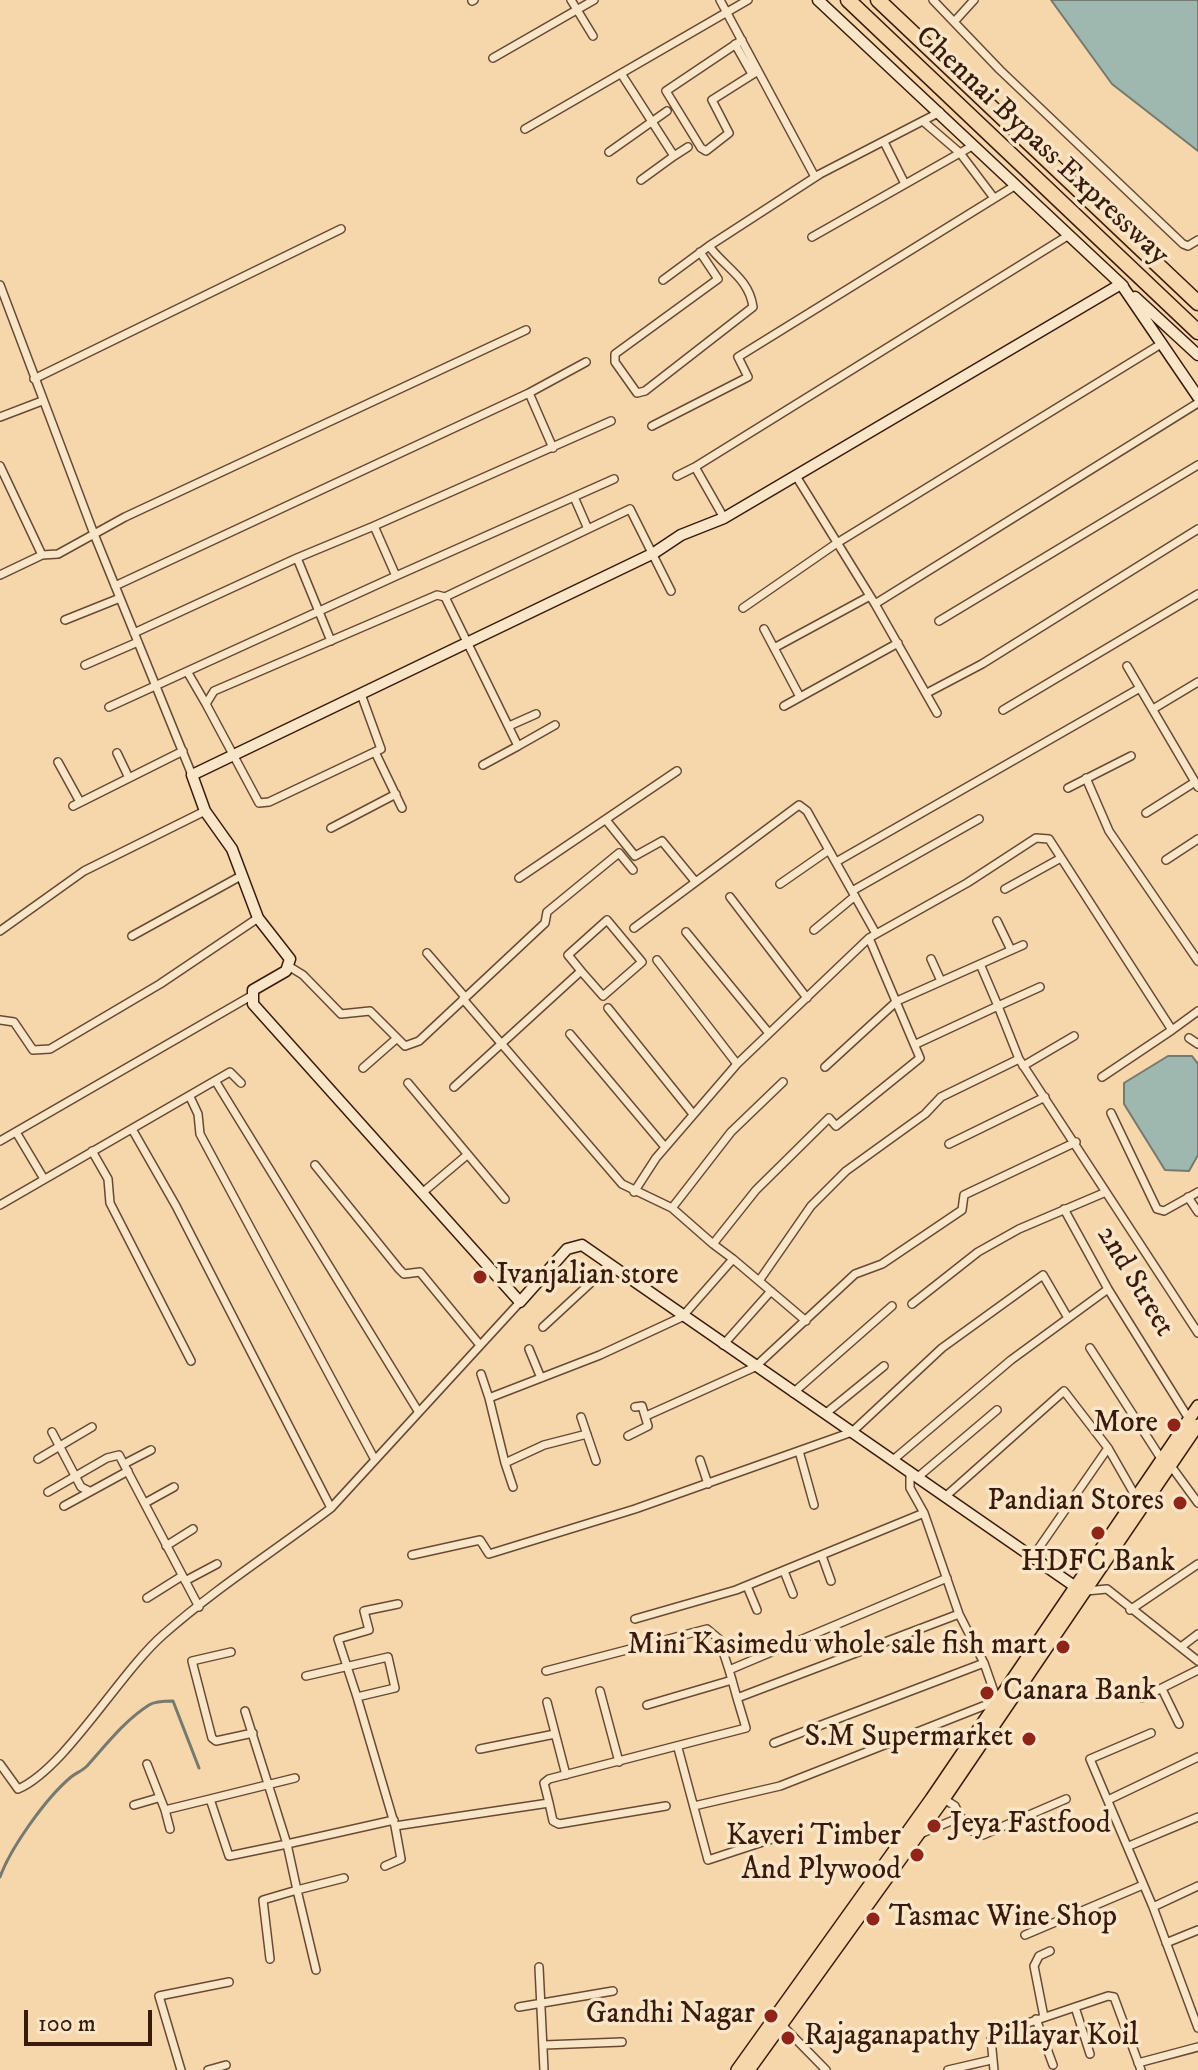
<!DOCTYPE html>
<html>
<head>
<meta charset="utf-8">
<style>
	body { margin:0 }
	#map { position:relative; width:1198px; height:2070px; overflow:hidden; background:#f6d7ab; font-family:"IM FELL DW Pica",serif }
	canvas { display:block }
	.scale { position:absolute; left:24px; top:2010px; width:128px; height:36px; box-sizing:border-box; border:4px solid #391b0d; border-top:0; padding-left:10px; font-size:24px; line-height:28px; white-space:nowrap; color:#391b0d; -webkit-text-stroke:6px #f9e5c8; paint-order:stroke }
</style>
</head>
<body>
<div id="map">
<canvas width="1198" height="2070"></canvas>
<div class="scale">100 m</div>
</div>
<script>
const context = document.querySelector('canvas').getContext('2d');
context.lineJoin = 'round';
function fillPath(path, color) {
  context.fillStyle = color;
  context.fill(path, 'evenodd');
}
function stroke(path, color, width, dash) {
  context.strokeStyle = color;
  context.lineWidth = width;
  context.lineCap = dash ? 'butt' : 'round';
  context.setLineDash(dash || []);
  context.stroke(path);
}
function drawText(font, color, halo, rows, align = 'center') {
  context.font = font + ' "IM FELL DW Pica",serif';
  context.lineWidth = 7;
  context.setLineDash([]);
  context.textBaseline = 'middle';
  context.strokeStyle = halo;
  context.fillStyle = color;
  for (const [text, x, y, turn = 0] of rows) {
    context.save();
    context.translate(x, y);
    context.rotate((+turn || 0) * Math.PI / 180);
    context.textAlign = isNaN(turn) ? turn : align;
    if (halo) context.strokeText(text, 0, 0);
    context.fillText(text, 0, 0);
    context.restore();
  }
}
const water = new Path2D(`
	M1051,0H1198V151L1112,84Z
	M1168,1056H1192L1198,1064V1155L1189,1171L1165,1170L1124,1104V1083Z`);
fillPath(water, '#9eb8b0');
stroke(water, '#76796f', 2);
stroke(new Path2D(`
	M0,1877C11,1847 46,1798 71,1777C76,1773 82,1771 87,1766C106,1745 124,1721 149,1705C155,1701 165,1701 173,1701L199,1768`), '#76796f', 3);
const street = new Path2D(`
	M571,0L593,36
	M720,0L815,177
	M933,0L1000,70L1183,244L1188,246L1198,240
	M472,1L474,0
	M954,22L974,0
	M742,40L666,91L701,148L706,151L729,133L712,100L758,71
	M735,44L752,74
	M493,58L594,0
	M622,75L674,156L641,180
	M924,122L960,153L994,198
	M525,129L748,0
	M884,142L905,184
	M609,152L667,111
	M674,156L688,147
	M812,237L974,145
	M700,252L718,279L615,354V362L637,393L645,391L753,307C749,278 725,268 709,246
	M663,280L709,246L820,174L940,112
	M0,285L94,534L192,775
	M34,379L341,229
	M529,393L586,362
	M0,417L42,401
	M611,421L374,526L396,576L614,479
	M652,426L748,377L738,357L1016,185
	M0,466L42,555L58,554L125,517L526,330
	M677,476L695,467
	M796,476L875,604L1198,403
	M574,497L588,529
	M724,518L695,467L1069,235
	M297,558L374,526
	M0,575L42,555
	M115,586L529,393L553,448
	M445,597L630,509L671,591
	M875,604L937,713
	M743,608L837,543L1161,344
	M65,620L120,598
	M939,621L1198,465
	M764,629L800,697
	M134,633L297,558L331,641
	M774,648L870,596
	M85,665L138,642
	M1127,666L1198,787
	M188,673L206,704
	M927,693L982,664L1198,529
	M361,694L381,749L269,802L259,803L206,704L214,691L437,595L445,597L518,746L555,725
	M784,706L898,643
	M109,707L396,576
	M1153,709L1198,682
	M1003,710L1198,594
	M509,726L536,714
	M375,752L402,808
	M117,753L129,778
	M58,762L80,802
	M483,765L518,746
	M1086,778L1109,831L1198,961
	M1068,788L1131,756
	M73,806L183,751
	M1146,813L1195,782
	M606,820L635,856L662,841L694,880
	M331,828L396,794
	M1166,860L1198,839
	M836,862L1140,688
	M519,878L677,771
	M780,884L829,850
	M1005,889L1061,858
	M852,891L979,819
	M730,897L807,998
	M997,921L1011,950
	M634,928L799,805L807,811L875,932
	M814,930L855,896
	M0,931L84,871L205,811
	M686,932L768,1032
	M132,936L239,877
	M427,953L465,997
	M931,959L941,981
	M657,960L737,1064
	M980,964L998,1006L1040,987
	M290,967L303,975L341,1014L370,1011L405,1046L419,1041L545,923L547,912L619,853L633,870
	M463,999L622,1184L672,1208
	M608,1008L693,1114
	M0,1020L14,1022L33,1050L50,1049L160,984L258,918
	M570,1034L665,1147
	M1189,1038L1198,1044
	M916,1044L998,1006L1019,1059L1198,1333
	M1023,1066L1074,1036
	M825,1067L897,1001L1023,945
	M363,1068L396,1039
	M1102,1077L1172,1030
	M216,1082L418,1411
	M408,1083L505,1199
	M454,1087L581,971L603,996L642,962L607,920L568,955L581,971
	M190,1097L198,1114L200,1134L375,1460
	M1111,1113L1157,1209L1164,1211L1198,1192
	M132,1129L176,1206L331,1508L520,1302
	M16,1132L44,1179
	M0,1141L251,996
	M949,1144L1045,1097
	M92,1151L108,1179L110,1203L191,1361
	M315,1165L399,1269L404,1274L420,1272L480,1345
	M634,1192L656,1158L737,1064L869,938
	M422,1193L467,1155
	M1188,1197L1198,1212
	M0,1205L230,1072L241,1083
	M1064,1209L1108,1289L1189,1419
	M713,1244L672,1208L731,1132L783,1082
	M733,1259L759,1281L811,1206L846,1171L925,1114L941,1097L1019,1059
	M759,1281L806,1321
	M912,1304L978,1252L1019,1229L1106,1192
	M543,1327L610,1265
	M723,1345L771,1291
	M1090,1348L1162,1460
	M529,1349L541,1378
	M481,1374L489,1398L600,1355L682,1317L733,1259L713,1244L756,1190L829,1118L836,1126L920,1058L869,938L967,883L1036,838L1049,839L1172,1030L1198,1011
	M793,1393L892,1306
	M489,1398L505,1463L544,1445L587,1434
	M825,1414L884,1366
	M646,1416L755,1367L855,1274L882,1264L962,1210L964,1195L1076,1142
	M581,1417L596,1461
	M52,1432L81,1487L89,1491
	M628,1436L648,1426L642,1406L635,1407
	M799,1451L814,1505
	M38,1459L92,1427
	M700,1460L708,1484
	M893,1460L1011,1360L1108,1289
	M505,1463L513,1487
	M124,1464L151,1450
	M1171,1466L1198,1503
	M910,1471V1488L924,1513L959,1614L984,1663L998,1703
	M918,1477L997,1410
	M48,1492L107,1458L119,1455L199,1607
	M946,1496L1064,1391L1108,1448L1136,1497
	M145,1503L174,1487
	M64,1506L128,1471
	M166,1546L193,1529
	M412,1555L480,1540L489,1554L635,1509L852,1432L942,1348L1043,1275L1068,1318
	M1034,1555L1108,1448
	M822,1556L831,1581
	M784,1571L793,1594
	M185,1581L217,1564
	M747,1586L757,1610
	M1086,1591L1107,1589L1198,1661
	M147,1598L182,1576
	M1130,1610L1198,1564
	M635,1619L736,1590L924,1513
	M1181,1647L1198,1634
	M231,1652L192,1661L212,1738L216,1741L253,1733
	M546,1671L707,1629L719,1639L729,1670
	M306,1676L388,1657L395,1688L357,1697L395,1826L401,1859L385,1866
	M732,1680L729,1670L947,1578
	M1162,1689L1179,1724
	M600,1691L619,1762
	M357,1697L338,1639L369,1630L364,1611L398,1604
	M1142,1698L1198,1670
	M547,1702L566,1775
	M647,1705L732,1680L737,1698L959,1614
	M245,1711L287,1844L394,1820
	M1151,1733L1090,1759L1153,1907L1198,2028
	M774,1743L984,1663
	M678,1748L708,1860L775,1838
	M480,1749L555,1734
	M0,1764L18,1789C65,1769 120,1672 164,1634C216,1588 276,1550 331,1508
	M147,1764L165,1810L210,1799L229,1856L287,1844L297,1890L344,1878
	M210,1799L295,1778
	M944,1799L955,1806L967,1829L983,1835L1066,1799
	M1108,1800L1198,1757
	M549,1803L553,1821L559,1824L666,1806
	M134,1805L158,1798
	M694,1806L780,1786L996,1701
	M165,1810L170,1829
	M395,1826L549,1803L544,1783L549,1779L746,1728L737,1698
	M920,1834L961,1817
	M1129,1846L1198,1817
	M1153,1907L1198,1886
	M1025,1935L1143,1885
	M1166,1943L1198,1930
	M270,1959L263,1900L297,1890L316,1970
	M539,1967L544,2070
	M519,2007L613,1991
	M1075,2007L1090,2054
	M1044,2017L1034,1966L1039,1956L1050,1951
	M1036,2019L1053,2065
	M780,2023L826,2070
	M544,2045L622,2042
	M1138,2063L1198,2047
	M181,2070L159,1996L229,1982
	M208,2070L226,2065
	M948,2070L991,2060
	M994,2070L991,2039L995,2034L1108,1996L1114,1997L1141,2070`);
const secondary = new Path2D(`
	M818,0L1123,286
	M1135,297L1198,355
	M1080,1590L582,1245L567,1249L520,1302L253,1004V990L286,971L290,959L258,918L232,849L205,811L192,775L654,553L681,535L724,518L1121,284L1198,397`);
const primary = new Path2D(`
	M737,2070L931,1799L1198,1406
	M749,2070L944,1799L1198,1425`);
const highway = new Path2D(`
	M848,0L1198,332
	M878,0L1198,303`);
stroke(street, '#684a34', 10);
stroke(secondary, '#391b0d', 13);
stroke(primary, '#391b0d', 14);
stroke(highway, '#391b0d', 17);
stroke(street, '#f9e5c8', 7);
stroke(secondary, '#f9e5c8', 10);
stroke(primary, '#f6d7ab', 11);
stroke(highway, '#f6d7ab', 14);
for (const [x, y, r, color] of [
	[480,1277,8,"#8f2418"],
	[1174,1425,8,"#8f2418"],
	[1180,1503,8,"#8f2418"],
	[1098,1533,8,"#8f2418"],
	[1063,1647,8,"#8f2418"],
	[987,1693,8,"#8f2418"],
	[1029,1739,8,"#8f2418"],
	[934,1826,8,"#8f2418"],
	[917,1855,8,"#8f2418"],
	[873,1919,8,"#8f2418"],
	[771,2016,8,"#8f2418"],
	[788,2038,8,"#8f2418"]
]) {
  const dot = new Path2D();
  dot.arc(x, y, r, 0, 2 * Math.PI);
  context.fillStyle = color;
  context.fill(dot);
  stroke(dot, '#f9e5c8', 3);
}
drawText('30px', '#391b0d', '#f9e5c8', [
	["Chennai Bypass Expressway",1041,147,43],
	["2nd Street",1134,1282,59]
]);
drawText('30px', '#391b0d', '#f9e5c8', [
	["Ivanjalian store",496,1277,"left"],
	["More",1158,1425],
	["Pandian Stores",1164,1503],
	["HDFC Bank",1098,1564,"center"],
	["Mini Kasimedu whole sale fish mart",1047,1647],
	["Canara Bank",1003,1693,"left"],
	["S.M Supermarket",1013,1739],
	["Jeya Fastfood",950,1826,"left"],
	["Kaveri Timber",901,1838],
	["And Plywood",901,1872],
	["Tasmac Wine Shop",889,1919,"left"],
	["Gandhi Nagar",755,2016],
	["Rajaganapathy Pillayar Koil",804,2038,"left"]
], 'right');
</script>
</body>
</html>
